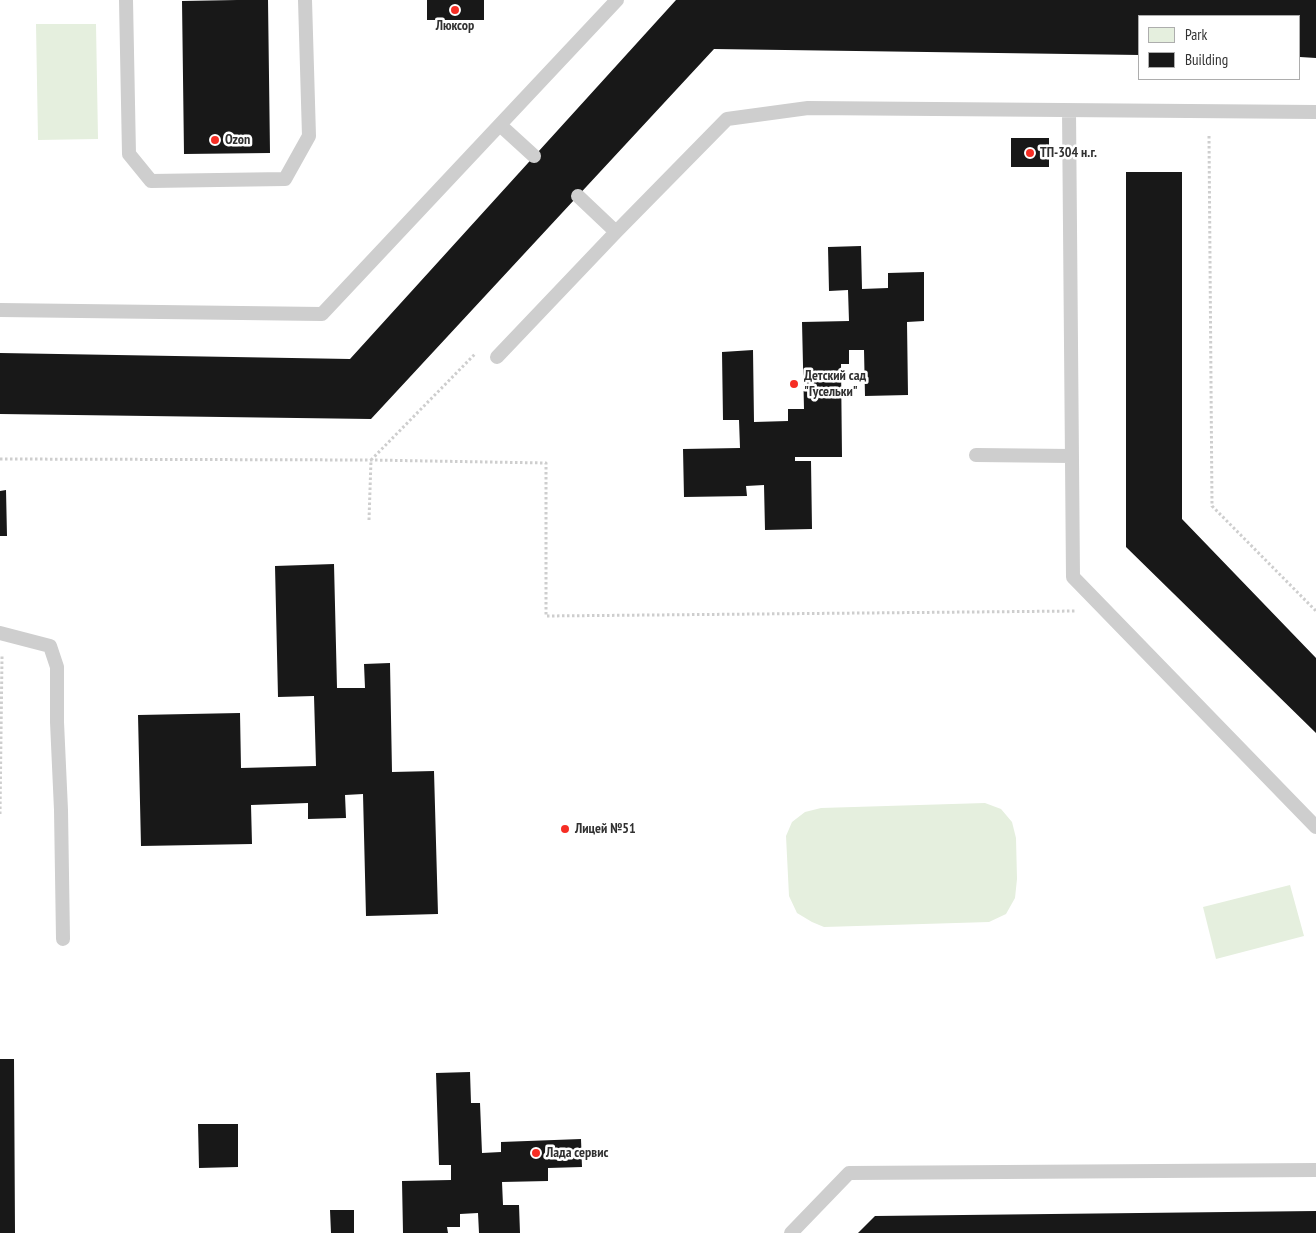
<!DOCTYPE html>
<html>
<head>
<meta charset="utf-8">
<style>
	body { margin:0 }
	#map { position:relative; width:1316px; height:1233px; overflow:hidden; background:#fff; font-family:"PT Sans Narrow",sans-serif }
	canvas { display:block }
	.legend { position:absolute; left:1138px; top:15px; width:162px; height:65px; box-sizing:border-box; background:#fff; border:1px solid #adadad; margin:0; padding:6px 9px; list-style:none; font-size:15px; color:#313131 }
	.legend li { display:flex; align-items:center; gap:10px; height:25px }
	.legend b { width:25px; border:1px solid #adadad }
</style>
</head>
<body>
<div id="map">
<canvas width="1316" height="1233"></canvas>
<ul class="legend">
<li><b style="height:14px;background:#e5efde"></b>Park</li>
<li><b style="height:14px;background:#181818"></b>Building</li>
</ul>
</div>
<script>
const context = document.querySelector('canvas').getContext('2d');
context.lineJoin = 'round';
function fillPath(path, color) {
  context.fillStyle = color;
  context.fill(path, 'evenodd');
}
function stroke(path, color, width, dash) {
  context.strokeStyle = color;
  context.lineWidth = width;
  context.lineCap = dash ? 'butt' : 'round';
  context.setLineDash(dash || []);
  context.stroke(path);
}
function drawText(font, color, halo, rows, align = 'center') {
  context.font = font + ' "PT Sans Narrow",sans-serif';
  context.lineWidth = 5;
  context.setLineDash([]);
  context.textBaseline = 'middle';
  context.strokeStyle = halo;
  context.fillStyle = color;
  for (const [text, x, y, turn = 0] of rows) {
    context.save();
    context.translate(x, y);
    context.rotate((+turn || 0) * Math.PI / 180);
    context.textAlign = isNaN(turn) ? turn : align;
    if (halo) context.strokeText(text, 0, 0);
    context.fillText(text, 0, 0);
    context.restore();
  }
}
fillPath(new Path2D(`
	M36,24H96L98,139L38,140Z
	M985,803L1001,809L1012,822L1016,838L1017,879L1015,898L1006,914L989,922L824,927L812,922L797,913L789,896L786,836L792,822L805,812L821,808Z
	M1290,885L1304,936L1216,959L1203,907Z`), '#e5efde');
fillPath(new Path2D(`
	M237,0H268L270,153L184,154L182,1Z
	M427,0H484V20H427Z
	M676,0H1316V58L1300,57V16H1140V55L714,49L371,419L0,414V353L350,359Z
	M1011,138H1049V167H1011Z
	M1126,172H1182V519L1316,658V733L1126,547Z
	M861,246L862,289L888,288V273L924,272V321L907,322L908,395L865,396L864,350H849V364H841L842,457H795V461H811L812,529L765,530L764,485L746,486L747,496L684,497L683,449L740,448L739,420H723L722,352L753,350L754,422L788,421V409H804L802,322L849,321L848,290L829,291L828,247Z
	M6,490L7,536H0V491Z
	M334,564L337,688H365L364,664L390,663L392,772L434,771L438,914L366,916L363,794L345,795L346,818L308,819V803L251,805L252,844L141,846L138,715L240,713L241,768L316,766L314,696L278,697L275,566Z
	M0,1059H14L15,1233H0Z
	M470,1072L471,1103H480L482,1153L501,1152V1142L581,1139L582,1167L548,1168V1181L502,1182L503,1205H519L520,1233H479L478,1213L460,1214V1227H447L448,1233H403L402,1181L451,1180V1165H439L436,1073Z
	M198,1124H238V1167L199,1168Z
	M330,1210H354V1233H331Z
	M1316,1211V1233H858L875,1216Z`), '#181818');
stroke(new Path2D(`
	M1209,136L1212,506L1316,611
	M0,459L371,460L546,463V616L1076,611
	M369,520L371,460L476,353
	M0,814L2,656`), '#cecece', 3, [2.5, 2.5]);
stroke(new Path2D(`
	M126,0L129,154L151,181L285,179L309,136L305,0
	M1069,111L1073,577L1316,827
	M500,125L534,156
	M578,196L616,232
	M0,310L322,314L617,0
	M497,357L616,232L727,119L808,108L1316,112
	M976,455L1071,456
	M0,633L50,646L57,667V722L61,810L63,939
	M791,1233L849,1173L1316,1170`), '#cecece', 14);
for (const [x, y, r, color] of [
	[455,10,5,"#f62d24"],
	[215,140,5,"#f62d24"],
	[1030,153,5,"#f62d24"],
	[794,384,5,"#f62d24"],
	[565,829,5,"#f62d24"],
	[536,1153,5,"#f62d24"]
]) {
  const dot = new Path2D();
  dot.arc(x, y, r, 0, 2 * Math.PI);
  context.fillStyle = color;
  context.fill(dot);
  stroke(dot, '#fff', 2);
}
drawText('bold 14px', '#313131', '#fff', [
	["Люксор",455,26,"center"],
	["Ozon",225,140],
	["ТП-304 н.г.",1040,153],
	["Детский сад",804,376],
	["\"Гусельки\"",804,392],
	["Лицей №51",575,829],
	["Лада сервис",546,1153]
], 'left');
</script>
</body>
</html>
